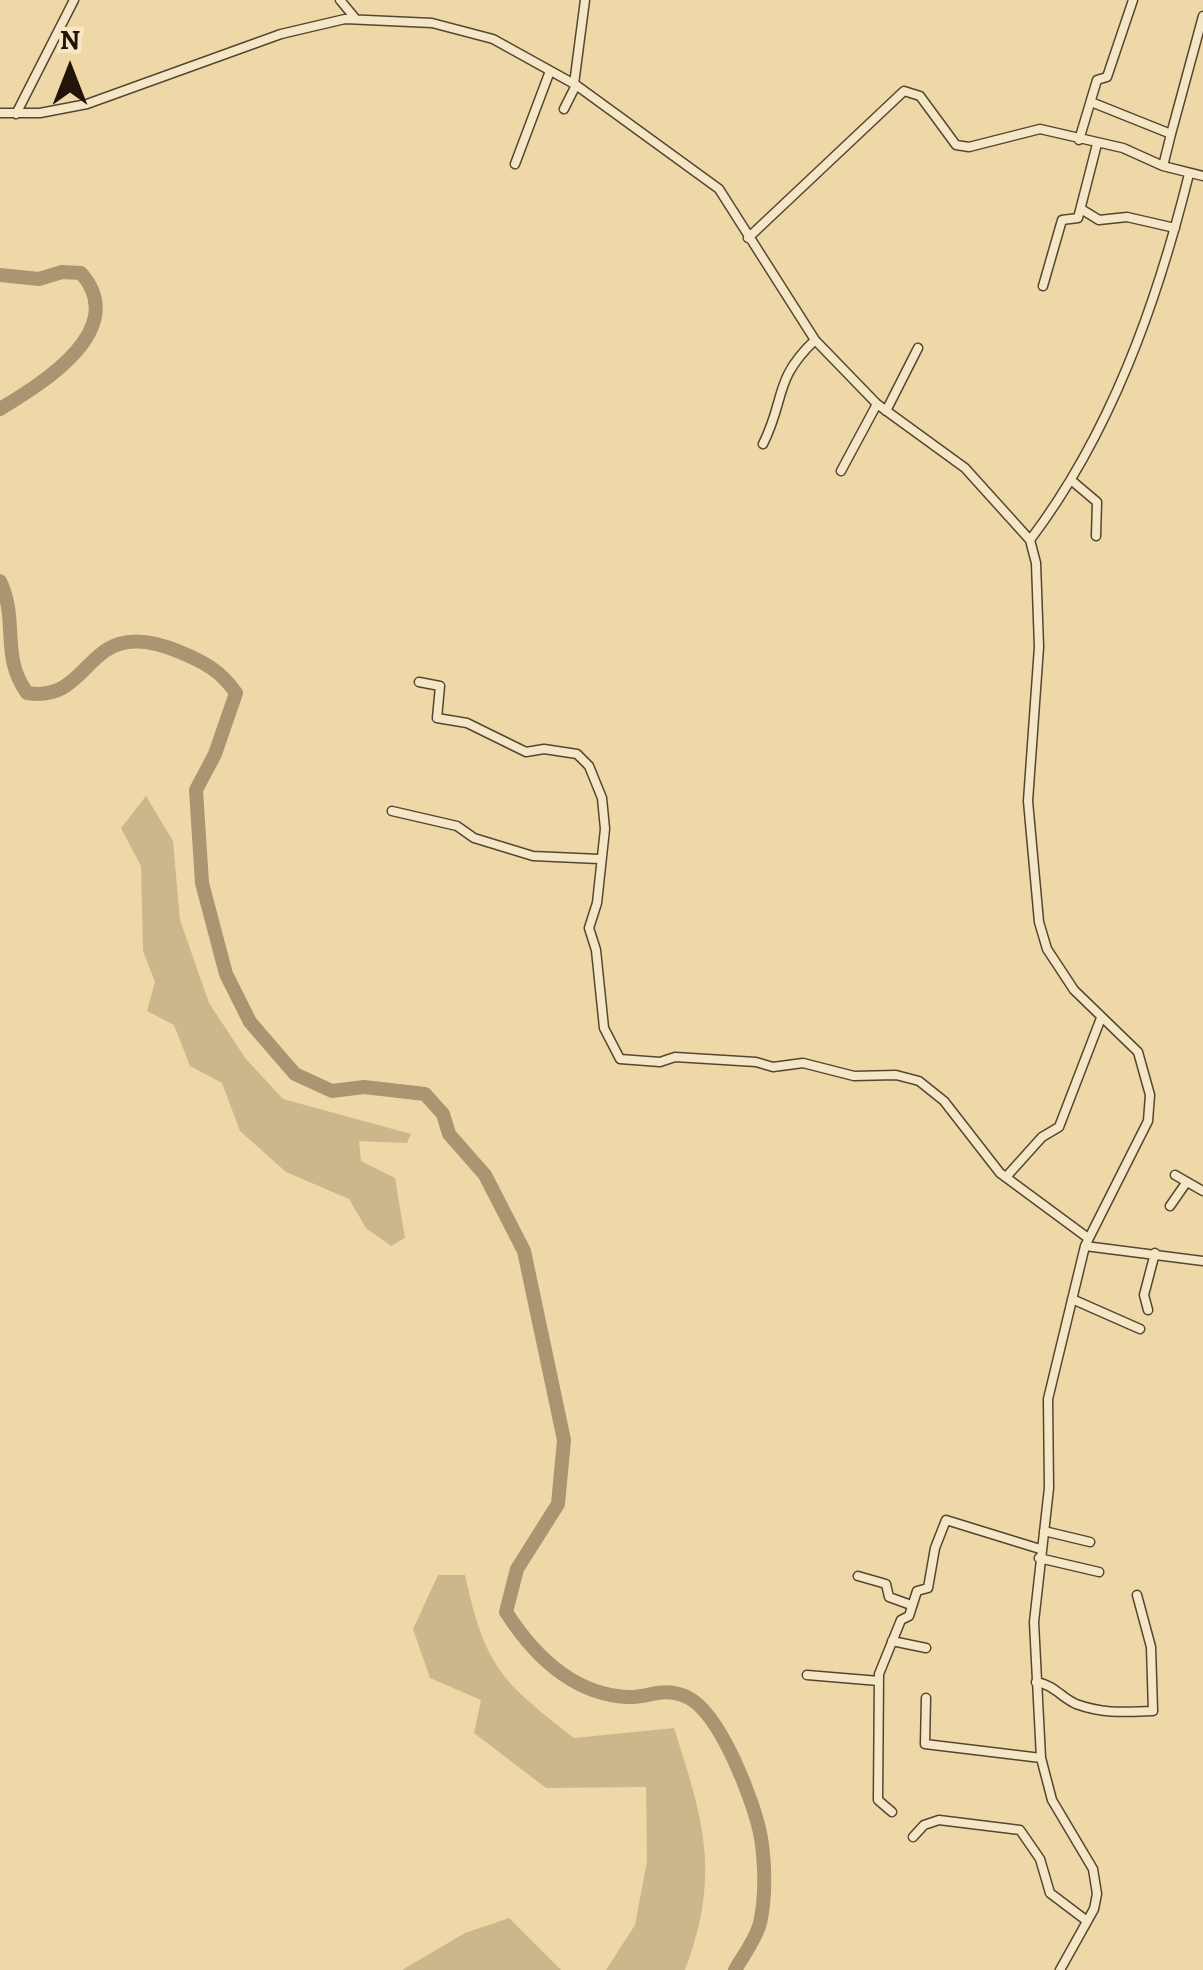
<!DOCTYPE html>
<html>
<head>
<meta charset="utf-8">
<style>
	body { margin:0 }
	#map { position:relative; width:1203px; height:1970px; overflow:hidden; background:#efd8a7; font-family:Alegreya,serif }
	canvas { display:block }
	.north { position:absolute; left:20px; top:20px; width:100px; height:100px; -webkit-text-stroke:8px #f5e6c6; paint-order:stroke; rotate:0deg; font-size:28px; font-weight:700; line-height:40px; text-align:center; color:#23140a }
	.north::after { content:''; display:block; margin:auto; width:35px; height:45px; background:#23140a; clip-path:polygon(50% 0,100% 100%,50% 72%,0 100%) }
</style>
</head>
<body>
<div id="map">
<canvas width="1203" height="1970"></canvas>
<div class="north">N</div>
</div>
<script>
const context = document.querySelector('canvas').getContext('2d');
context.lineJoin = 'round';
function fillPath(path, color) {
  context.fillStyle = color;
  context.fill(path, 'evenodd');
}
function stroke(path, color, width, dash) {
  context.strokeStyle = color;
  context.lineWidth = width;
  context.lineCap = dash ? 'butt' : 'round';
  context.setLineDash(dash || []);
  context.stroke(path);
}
fillPath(new Path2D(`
	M146,796L173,841L180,920L209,1003L246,1059L283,1099L411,1134L407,1143L359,1141L361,1161L395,1178L405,1238L391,1246L366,1228L349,1199L286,1172L240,1131L222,1083L190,1066L174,1025L147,1011L155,982L143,951L141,866L121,828Z
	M438,1575H465C485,1667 501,1681 574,1738L674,1728C704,1821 721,1876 685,1970H606L635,1925L647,1861L646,1787L546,1788L474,1733L481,1700L430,1678L413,1629Z
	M509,1918L561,1970H402L465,1933Z`), '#ccb78c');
stroke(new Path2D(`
	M0,275L39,279L62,272L81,273C131,330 41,384 0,409
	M0,581C19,621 0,656 27,693C96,704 82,611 180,652C204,662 221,671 236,693L215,754L196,790L202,883L226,974L250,1022L295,1074L332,1091L364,1087L425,1094L443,1114L449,1134L485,1175L524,1251L564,1440L558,1504L517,1569L506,1612C533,1654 572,1694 627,1697C650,1698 661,1686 687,1697C720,1712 755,1803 761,1838C765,1863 766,1897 760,1923C756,1939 743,1956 735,1970`), '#aa9572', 14);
const minor = new Path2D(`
	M340,0L355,18
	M574,84L585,0
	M1091,102L1171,134L1163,166
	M564,109L576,85
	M0,113H40L87,104L281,34L345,19L432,23L493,39L576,85L719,189L815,340L877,404L965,468L1030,540L1036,563L1039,647L1028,801L1039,922L1047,949L1074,990L1138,1052L1150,1095L1148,1121L1085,1246L1048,1399L1049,1488L1034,1622L1041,1758L1052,1800L1093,1869L1097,1894L1094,1909L1060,1970
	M16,114L74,0
	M1171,134L1203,16
	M1079,140L1097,80L1107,77L1133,0
	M515,164L550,71
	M1081,209L1099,220L1127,217L1175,228
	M748,238L904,91L920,96L956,145L969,147L1040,129L1123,148L1163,166L1203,176
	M1043,286L1062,220L1078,218L1097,144
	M886,411L918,348
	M763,444C786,398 773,380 815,340
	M841,471L877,404
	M1071,480L1097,502L1096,536
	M1030,540C1111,433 1157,303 1189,174
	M419,682L440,686L437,718L467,723L526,752L544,749L577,754L589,766L602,798L605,829L597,903L589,928L596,950L604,1028L620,1059L660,1062L675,1057L756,1062L773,1067L803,1063L854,1076L896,1075L919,1081L944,1101L1000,1173L1088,1238
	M392,811L457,826L474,838L533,856L599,859
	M1175,1175L1203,1191
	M1006,1177L1042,1137L1059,1127L1101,1018
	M1170,1206L1186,1183
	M1085,1246L1203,1261
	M1072,1299L1140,1329
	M1148,1310L1144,1295L1155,1253
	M1044,1531L1090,1542
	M1039,1558L1099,1572
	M858,1576L886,1584L889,1597L911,1605
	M892,1641L926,1648
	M807,1675L879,1681
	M1036,1682C1055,1685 1060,1697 1076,1704C1103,1714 1125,1712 1153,1711L1151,1647L1137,1595
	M926,1698L925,1744L1041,1758
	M892,1812L878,1800L879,1674L901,1620L909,1616L917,1591L928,1588L935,1548L946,1520L1040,1549
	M913,1837L924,1825L939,1820L1020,1830L1040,1859L1050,1893L1087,1921`);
stroke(minor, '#564531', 11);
stroke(minor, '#f5e6c6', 8);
</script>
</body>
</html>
